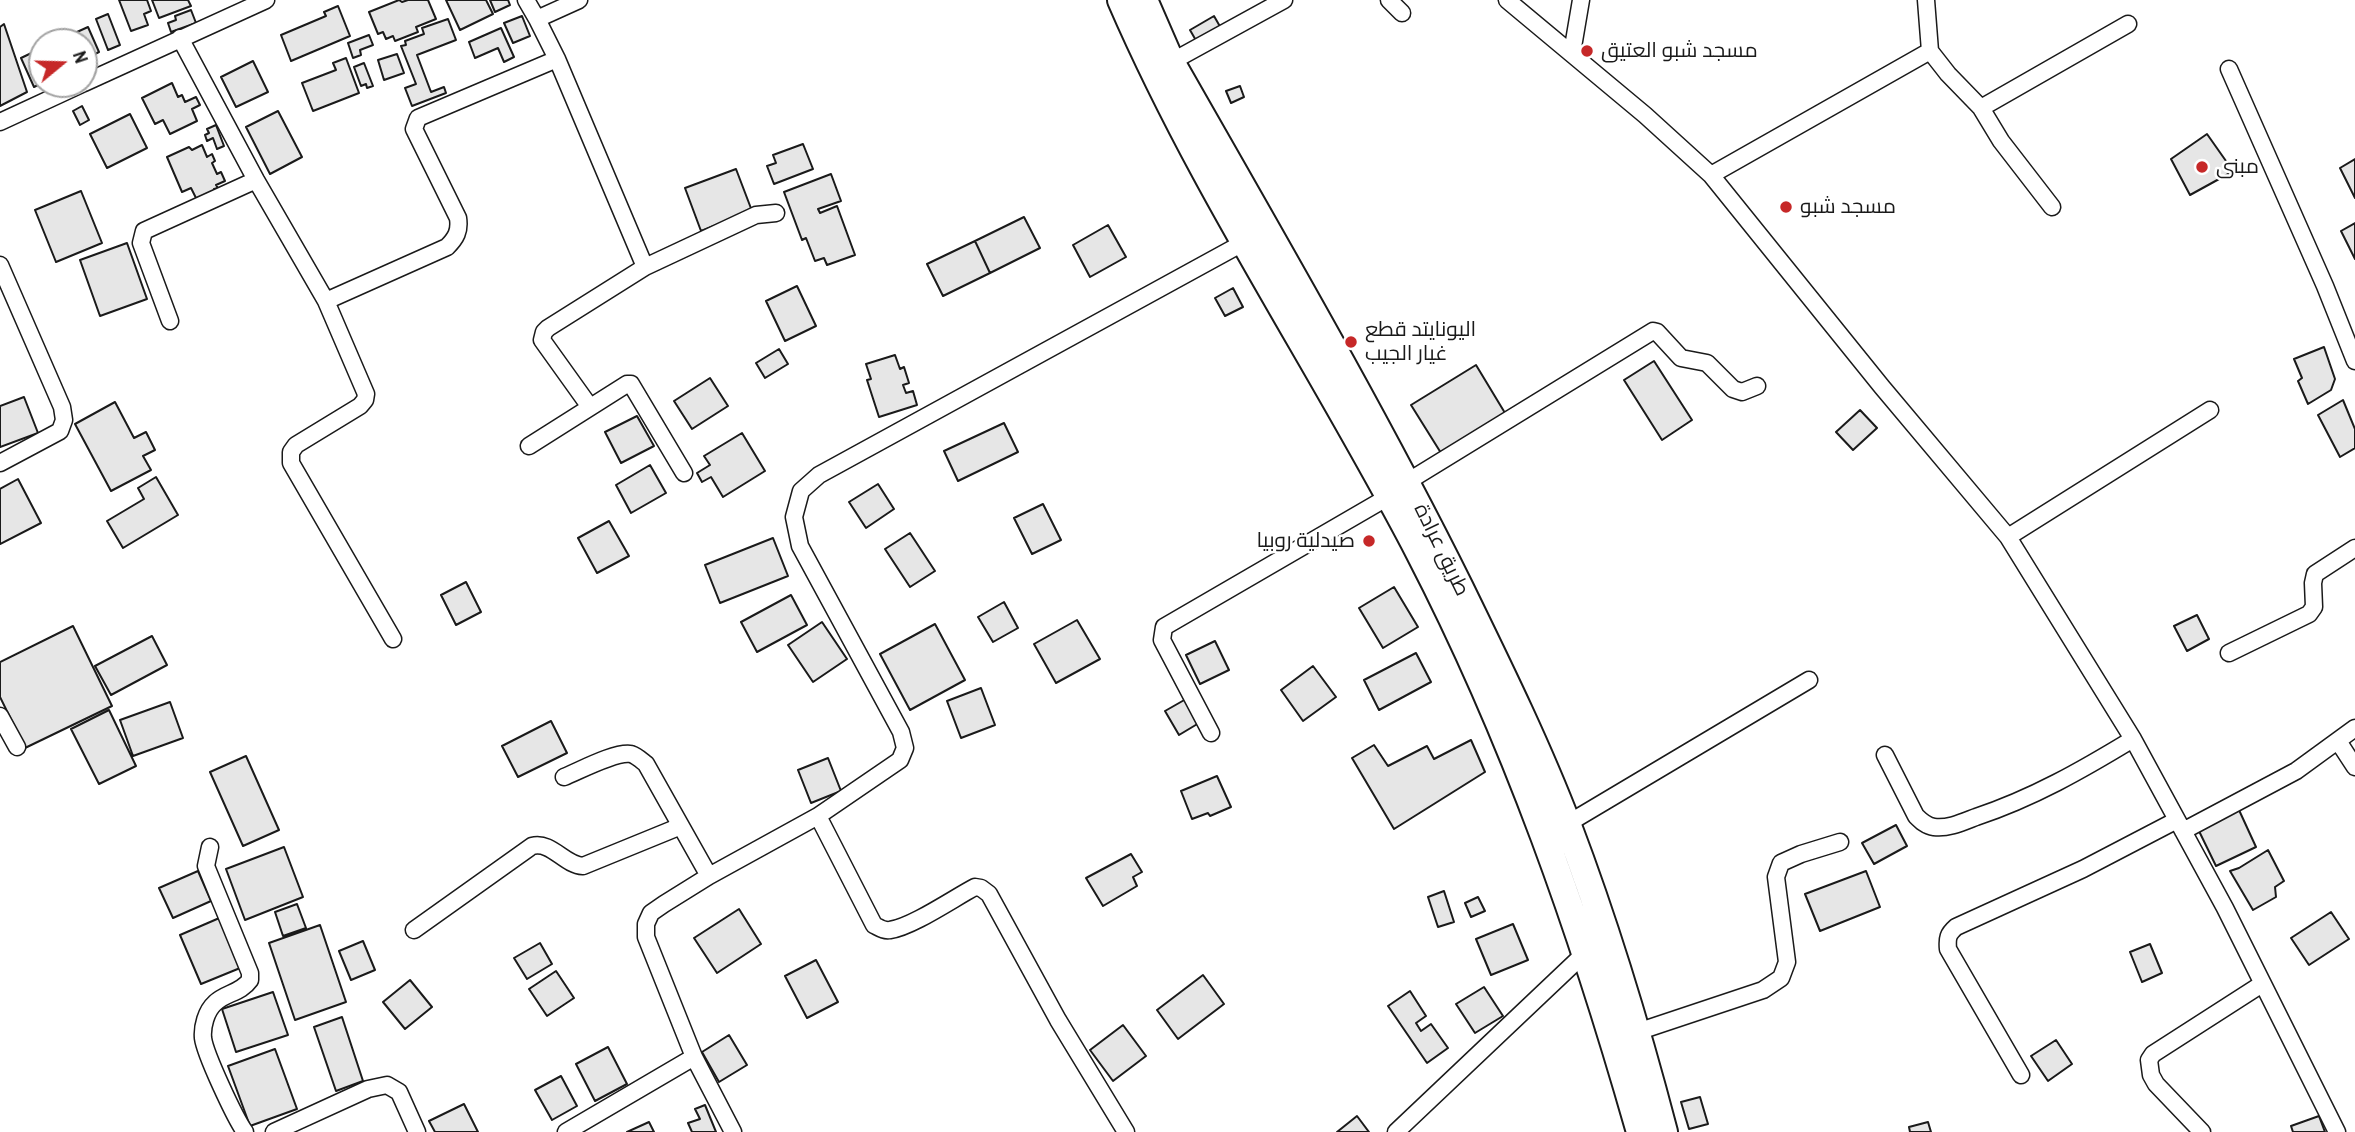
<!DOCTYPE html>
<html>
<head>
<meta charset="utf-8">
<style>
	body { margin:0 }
	#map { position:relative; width:2355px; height:1132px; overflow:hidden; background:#fff; font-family:"Archivo Narrow",sans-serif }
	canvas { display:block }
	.north { position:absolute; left:28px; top:28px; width:70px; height:70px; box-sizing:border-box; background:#fff; border:2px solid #a3a3a3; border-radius:50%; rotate:71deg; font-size:19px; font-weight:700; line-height:28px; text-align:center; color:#1a1a1a }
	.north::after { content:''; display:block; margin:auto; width:24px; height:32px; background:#c62828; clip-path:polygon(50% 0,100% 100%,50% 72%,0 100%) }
</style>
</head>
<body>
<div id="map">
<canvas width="2355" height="1132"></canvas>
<div class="north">N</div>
</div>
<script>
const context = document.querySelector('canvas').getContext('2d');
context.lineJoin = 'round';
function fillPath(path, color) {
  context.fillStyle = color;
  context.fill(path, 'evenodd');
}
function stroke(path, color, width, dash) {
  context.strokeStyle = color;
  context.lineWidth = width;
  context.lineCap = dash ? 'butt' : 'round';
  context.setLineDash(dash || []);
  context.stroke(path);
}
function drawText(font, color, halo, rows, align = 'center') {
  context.font = font + ' "Archivo Narrow",Cairo,sans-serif';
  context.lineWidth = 5;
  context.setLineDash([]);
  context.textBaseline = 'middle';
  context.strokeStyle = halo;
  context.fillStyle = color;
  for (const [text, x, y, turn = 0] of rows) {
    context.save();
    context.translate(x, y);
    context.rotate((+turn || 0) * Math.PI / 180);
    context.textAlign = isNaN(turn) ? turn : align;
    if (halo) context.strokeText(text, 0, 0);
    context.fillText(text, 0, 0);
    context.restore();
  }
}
const building = new Path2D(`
	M119,0H147L151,11L144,14L148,25L131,31Z
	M152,0H188L191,6L159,18Z
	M399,0L402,2L408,0H428L436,19L416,27L418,32L395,41L393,36L386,39L383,32L378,34L369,12Z
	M446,0H486L493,14L460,30Z
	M490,0H508L510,5L495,12Z
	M338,6L350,36L291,61L281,35L326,16L324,12Z
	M191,10L196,23L171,32L168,23L176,20L175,16Z
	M108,14L120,45L108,50L96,19Z
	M522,16L530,36L513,43L504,23Z
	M1214,16L1222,30L1198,44L1190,30Z
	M448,19L456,40L417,55L431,92L444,87L446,93L412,106L405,88L416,84L401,46L406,45L405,41L424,34L422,28Z
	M4,24L27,92L0,106V27Z
	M88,27L99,52L91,56L93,60L84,64V42H55Z
	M501,28L514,57L504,62L498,48L475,58L469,42Z
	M369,35L373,45L360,50L361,55L353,58L348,43Z
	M42,48V83L34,87L21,58Z
	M397,54L404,73L384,80L378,60Z
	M346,58L359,93L313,111L302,83L336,70L333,63Z
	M253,61L268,92L236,107L221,77Z
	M364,63L373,86L367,88L366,84L361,86L354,67Z
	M172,83L178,97L182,95L185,102L196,97L200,105L192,109L197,121L170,134L163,120L155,124L142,98Z
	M1240,86L1244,97L1231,103L1226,91Z
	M82,106L89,120L80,125L73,111Z
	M278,111L302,157L270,174L246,127Z
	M130,114L147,148L107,168L90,134Z
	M216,125L224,146L217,149L213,138L207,141L205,135L209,133L207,129Z
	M2207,134L2226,161L2230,173L2190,195L2171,159Z
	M803,144L813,169L774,184L767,166L776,163L773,155Z
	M202,145L207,157L212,154L215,161L212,163L217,174L221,172L225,181L216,185L218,188L214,189L216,194L198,202L191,188L182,192L167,157L189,147L192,150Z
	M2355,159V198L2340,168Z
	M736,169L752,211L701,231L685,188Z
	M831,174L841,201L818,209L820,213L837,206L855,255L827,265L824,258L815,261L806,238L802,240L784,192Z
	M81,191L102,243L56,262L35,210Z
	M1024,217L1040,248L990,273L975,241Z
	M2355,223V259L2341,231Z
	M1108,225L1126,257L1090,277L1073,245Z
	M975,241L990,273L943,296L927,264Z
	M127,243L147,299L100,316L80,260Z
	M797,286L816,326L785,341L766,301Z
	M1233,288L1243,307L1225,316L1215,298Z
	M2324,347L2335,379L2331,390L2308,404L2298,381L2302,378L2294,359Z
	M779,349L788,364L765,378L756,363Z
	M895,355L900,369L904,367L909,383L903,385L906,393L913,391L917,405L879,417L867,380L871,379L866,364Z
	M1654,361L1692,420L1662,440L1624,380Z
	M1476,365L1505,413L1441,453L1411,405Z
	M710,378L728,406L692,429L674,401Z
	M24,397L38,433L0,447V406Z
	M2343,400L2355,429V448L2340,457L2318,415Z
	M115,402L134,438L146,432L155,450L143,456L151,470L111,491L75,424Z
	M1860,410L1877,428L1853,450L1836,432Z
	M637,416L654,446L621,463L605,432Z
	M1004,423L1018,452L958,481L944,451Z
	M742,433L765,471L723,497L711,477L702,482L697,473L710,465L704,456Z
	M650,465L666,493L631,513L616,485Z
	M156,477L178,515L123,548L107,521L144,499L138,488Z
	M18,479L41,523L0,544V489Z
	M878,484L894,509L866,528L849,502Z
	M1043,504L1061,540L1032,554L1014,518Z
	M609,521L629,556L597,573L578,538Z
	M910,533L935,571L910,587L885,549Z
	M773,538L788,576L720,603L705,565Z
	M466,582L481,612L456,625L441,595Z
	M1394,587L1418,627L1383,648L1359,608Z
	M791,595L807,625L757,652L741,622Z
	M1004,602L1018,628L993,642L978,617Z
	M2197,615L2209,639L2187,651L2174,626Z
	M1077,620L1100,659L1056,683L1034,644Z
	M822,622L847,659L813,682L788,645Z
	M935,624L965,680L910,710L880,654Z
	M73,626L112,706L25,748L0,697V662Z
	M152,636L167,665L111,695L95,666Z
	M1215,641L1229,670L1200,684L1186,655Z
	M1416,653L1431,682L1379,710L1364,680Z
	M1313,666L1336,697L1303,721L1281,690Z
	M981,688L995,725L961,738L947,701Z
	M1186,699L1199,723L1179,735L1165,711Z
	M170,702L183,738L133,756L120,720Z
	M109,710L136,766L99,784L71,729Z
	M551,721L567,753L518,777L502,746Z
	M1471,740L1485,772L1394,829L1352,758L1374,745L1388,766L1427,746L1434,759Z
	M246,756L279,830L243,846L210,772Z
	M828,758L841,791L811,803L798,770Z
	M1217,776L1231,807L1210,816L1208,813L1192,819L1181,791Z
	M2239,810L2256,847L2216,866L2198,829Z
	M1896,825L1907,846L1874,864L1862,843Z
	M284,847L303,897L245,920L226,869Z
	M2268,850L2284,881L2275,887L2276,897L2253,910L2230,871L2239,868Z
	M1131,854L1142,872L1133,877L1137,886L1103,906L1086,878Z
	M198,871L211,901L173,918L159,888Z
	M1866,871L1880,907L1820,931L1805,894Z
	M1444,891L1454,922L1438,927L1428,897Z
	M1478,897L1485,911L1471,917L1465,903Z
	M297,904L306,928L283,936L275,912Z
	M739,909L761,944L717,973L694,938Z
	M2331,912L2349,939L2309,965L2291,938Z
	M224,916L245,966L201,984L180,935Z
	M1513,924L1528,960L1491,975L1476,939Z
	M320,925L346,1002L295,1020L269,943Z
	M363,941L375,970L351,980L339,951Z
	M540,943L552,964L527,979L514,958Z
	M2150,944L2162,973L2142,982L2130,952Z
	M816,960L838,1002L807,1018L785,976Z
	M556,971L574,998L547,1016L529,989Z
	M1203,975L1224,1004L1178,1039L1157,1010Z
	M410,980L432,1007L405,1029L383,1002Z
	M1484,987L1503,1016L1475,1033L1456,1004Z
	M1410,991L1426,1016L1416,1023L1421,1031L1431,1024L1448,1048L1427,1063L1388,1006Z
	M273,992L288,1035L236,1052L222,1009Z
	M342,1017L363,1081L336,1091L314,1027Z
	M1123,1025L1146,1056L1113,1081L1090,1050Z
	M729,1035L747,1065L719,1082L702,1052Z
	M2056,1040L2072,1064L2048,1081L2031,1056Z
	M608,1047L627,1084L595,1101L576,1064Z
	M275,1049L297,1109L250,1126L228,1066Z
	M561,1076L577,1106L552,1120L535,1090Z
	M1700,1097L1708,1124L1689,1129L1681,1102Z
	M464,1104L478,1132H435L429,1121Z
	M705,1105L716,1132H692L688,1123L700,1119L695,1109Z
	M1357,1116L1369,1132H1337Z
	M2319,1116L2325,1132H2293L2291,1126Z
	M649,1122L654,1132H627Z
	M1928,1122L1931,1132H1910L1909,1127Z`);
fillPath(building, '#e6e6e6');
stroke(building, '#1a1a1a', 2);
const street = new Path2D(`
	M526,0L537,19L579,0
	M1389,0L1402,13
	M1507,0L1645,115L1711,175L1882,387L2008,537L2133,739L2225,908L2337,1132
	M1926,0L1930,51
	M537,19L557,59L645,267L756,215L776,213
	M180,38L256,180L326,301L366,394L365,400L360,406L296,445L291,452V463L393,639
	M1572,53L1581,0
	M1171,62L1284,0
	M2229,69L2325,286L2355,361
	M84,83L266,0
	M1981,108L2128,24
	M0,122L82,84
	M1711,175L1930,51L1948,74L1981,108L2001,141L2052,207
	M0,265L62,407L64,420L60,431L0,463
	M326,301L447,247C456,238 460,231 458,218L414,129L418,118L557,59
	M170,321L141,243L144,231L256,180
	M590,407L542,340L544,332L548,328L645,267
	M529,446L627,384H631L684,473
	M1407,482L1653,331L1657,332L1681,358L1707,363L1733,389L1742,392L1757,386
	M2008,537L2210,410
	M2229,653L2309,614L2314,607L2313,583L2315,574L2355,548
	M0,716L17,747
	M1211,733L1162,640L1164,627L1388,497
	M2338,741L2355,767
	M1885,755L1916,816C1921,821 1926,826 1934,827C1948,829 1963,822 1976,817C2033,798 2082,770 2133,739
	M564,777C579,771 616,751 631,754C637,756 641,760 646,764L709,876
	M818,816L874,925C880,928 884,931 890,930C912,927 954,898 975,887L981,888L989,894L1058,1020L1126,1132
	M1567,824L1809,680
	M2183,831L2296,771L2355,728
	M210,847L206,866L250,973V980C241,993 225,993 215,1003C206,1011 202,1027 203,1038C205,1054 235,1118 245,1132
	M414,930L532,846C552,841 564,865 583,866L681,826
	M1637,1032L1763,990L1781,978L1787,962L1776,877L1781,863L1801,854L1840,842
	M694,1057L733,1132
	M2021,1075L1948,949C1947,938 1948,934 1956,927L2083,869L2177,820
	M274,1132L368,1089L387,1085L399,1092L417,1132
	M566,1132L694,1057L646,937V924L651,913L664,904L709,876L818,816L900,760L905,748L901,732L800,546L794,517L801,491L819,475L1252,238
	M1396,1132L1586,952
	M2202,1132L2156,1084L2151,1075L2149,1060L2153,1054L2262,984`);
const primary = new Path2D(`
	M1121,0C1204,192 1323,367 1419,552C1515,737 1583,932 1640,1132
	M1144,0L1171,62C1270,236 1371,409 1460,588C1498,666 1537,745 1568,826C1606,926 1637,1029 1664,1132`);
stroke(street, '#1a1a1a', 19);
stroke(primary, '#1a1a1a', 30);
stroke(street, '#fff', 16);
stroke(primary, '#fff', 26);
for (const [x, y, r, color] of [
	[1587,51,7,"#c62828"],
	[2202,167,7,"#c62828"],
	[1786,207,7,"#c62828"],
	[1351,342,7,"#c62828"],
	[1369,541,7,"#c62828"]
]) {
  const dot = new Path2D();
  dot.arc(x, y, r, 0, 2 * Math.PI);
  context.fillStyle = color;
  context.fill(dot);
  stroke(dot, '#fff', 2.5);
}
drawText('21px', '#1a1a1a', '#fff', [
	["مسجد شبو العتيق",1601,51],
	["مبنى",2216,167],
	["مسجد شبو",1800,207],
	["اليونايتد قطع",1365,330],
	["غيار الجيب",1365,354],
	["صيدلية روبيا",1355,541,"right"]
], 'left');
drawText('21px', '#1a1a1a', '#fff', [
	["طريق عرادة",1441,550,64]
]);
</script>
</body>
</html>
